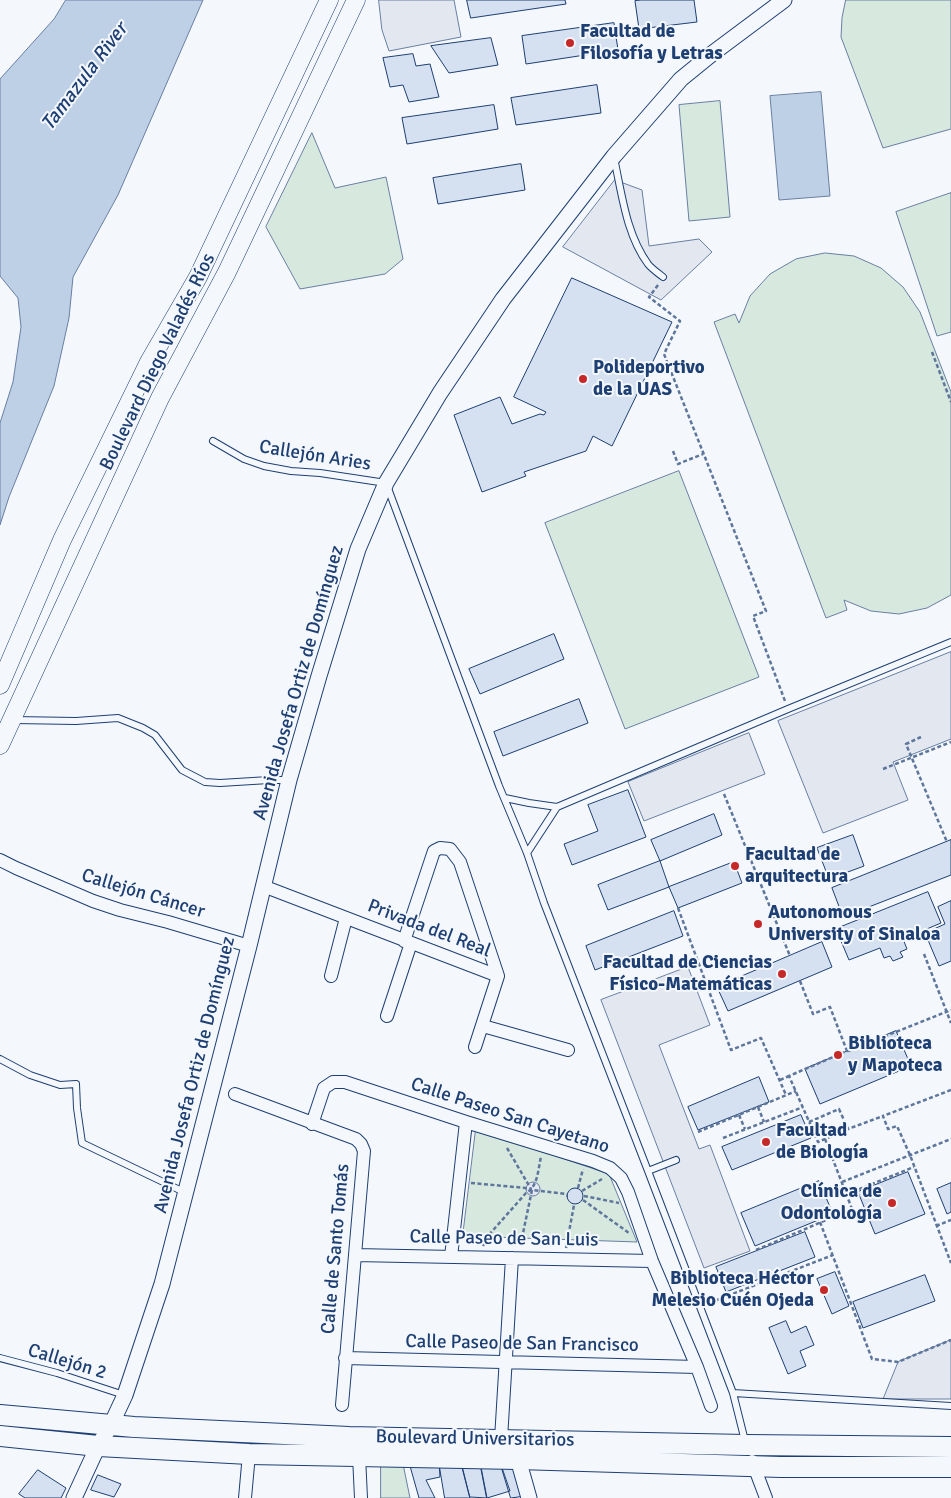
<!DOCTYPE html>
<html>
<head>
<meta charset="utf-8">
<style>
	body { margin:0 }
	canvas { display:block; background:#f4f7fb }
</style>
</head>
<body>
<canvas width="951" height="1498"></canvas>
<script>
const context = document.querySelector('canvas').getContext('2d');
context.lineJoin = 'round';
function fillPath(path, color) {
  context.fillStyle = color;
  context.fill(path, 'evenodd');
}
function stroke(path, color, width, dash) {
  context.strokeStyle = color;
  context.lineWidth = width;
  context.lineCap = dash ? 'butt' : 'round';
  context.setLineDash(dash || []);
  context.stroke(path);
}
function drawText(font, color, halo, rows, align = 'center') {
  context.font = font + ' Signika,sans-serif';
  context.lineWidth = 4;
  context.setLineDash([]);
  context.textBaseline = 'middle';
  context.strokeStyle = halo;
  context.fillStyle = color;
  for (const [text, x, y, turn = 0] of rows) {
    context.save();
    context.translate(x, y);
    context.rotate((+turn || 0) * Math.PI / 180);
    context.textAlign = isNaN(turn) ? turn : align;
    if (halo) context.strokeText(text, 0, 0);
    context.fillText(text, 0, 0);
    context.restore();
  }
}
const green = new Path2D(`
	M846,0H951V129L883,148L841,37L842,18Z
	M720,101L730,217L689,221L679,105Z
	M312,133L335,188L386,177L403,259L385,274L300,289L266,227Z
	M951,193V332L937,336L896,212Z
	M825,253L854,256L881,268L903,287L920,312L951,392V595L927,608L899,614L871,611L844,600L847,610L826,618L714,322L735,314L739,323L750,296L770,274L796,259Z
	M679,471L759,677L625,729L545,523Z
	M476,1129L609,1174L637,1242L463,1236Z
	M381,1458L402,1459L410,1498H381Z`);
fillPath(green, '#d7e8df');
stroke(green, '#687fa3', 1);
const parking = new Path2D(`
	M379,0H454L461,37L389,51L382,30Z
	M615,180L642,190L649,246L699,239L712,252L661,300L563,247Z
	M951,652V739L893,762L908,800L823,833L778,721Z
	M749,733L765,774L644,821L628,782Z
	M688,967L710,1025L659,1045L699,1149L710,1145L750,1251L704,1268L601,1000Z
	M526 1189a7 7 0 1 1 14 0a7 7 0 1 1-14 0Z
	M951,1340V1399H883L898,1362Z`);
fillPath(parking, '#e3e8f0');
stroke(parking, '#687fa3', 1);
const water = new Path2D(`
	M66,0H203L118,195L73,277L69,318L54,386L9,497L0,525V423L13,382L21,327L18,298L0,276V79L54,19Z
	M821,92L830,196L779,200L770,96Z`);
fillPath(water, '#bed0e5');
stroke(water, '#687fa3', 1);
const building = new Path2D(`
	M467,0H565L566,4L471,18Z
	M642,0H694L697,22L639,29L635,1Z
	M614,23L618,50L526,64L522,36Z
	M491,38L498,65L449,73L431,46Z
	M413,54L416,66L430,64L439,97L409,102L403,85L390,87L383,58Z
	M597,85L601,113L516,125L511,98Z
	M494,105L498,129L407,144L402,118Z
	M521,164L525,190L438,204L433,178Z
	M572,278L672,322L612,446L593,436L586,451L524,472L526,476L482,492L454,415L500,397L512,424L540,414L544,415L546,412L514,397Z
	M554,634L564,659L480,694L469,669Z
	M579,699L588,723L503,756L494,732Z
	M628,790L646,837L572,865L564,844L598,831L588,805Z
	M714,814L722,835L660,861L651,840Z
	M853,835L864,866L829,879L817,848Z
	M951,840V875L843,917L832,888Z
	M660,861L669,887L608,910L598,885Z
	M734,862L742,883L678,908L669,887Z
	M928,892L941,923L903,939L907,949L900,952L903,957L893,961L890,956L884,958L880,948L849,960L836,929Z
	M951,901V961L939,966L925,933L945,924L938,907Z
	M674,911L683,936L595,970L586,946Z
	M822,942L832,967L728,1011L717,987Z
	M896,1031L911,1066L820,1104L805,1069Z
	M759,1077L769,1102L698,1130L688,1107Z
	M801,1115L811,1138L732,1170L722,1147Z
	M908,1172L925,1214L875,1234L858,1192Z
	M819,1181L833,1214L755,1246L741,1213Z
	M951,1183V1212L947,1214L937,1189Z
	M567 1196a8 8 0 1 1 16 0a8 8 0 1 1-16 0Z
	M805,1232L815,1257L726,1292L716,1267Z
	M835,1272L849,1306L832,1314L817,1279Z
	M925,1275L935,1301L863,1328L853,1302Z
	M786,1321L791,1333L806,1326L814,1345L800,1351L806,1366L788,1374L769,1328Z
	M439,1462H461L470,1498H445Z
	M439,1462L440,1477L426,1480L435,1498H419L410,1466Z
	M461,1462H480L487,1498L470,1497Z
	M480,1462H500L510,1491L487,1498Z
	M500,1462H515L525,1496L511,1498Z
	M38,1470L66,1488L61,1498H25L19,1494Z
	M98,1475L121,1484L114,1497L91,1490Z`);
fillPath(building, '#d5e0f0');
stroke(building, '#1d3f73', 1);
const service = new Path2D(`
	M614,158C622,194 626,234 648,264C652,269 658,273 663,277
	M213,441L244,459L264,466L291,471L320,473L386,483L499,786L527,853L544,903L648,1171L733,1393L745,1441
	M14,720L76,721L118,718L143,728L155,735L182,770L205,782L220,783L269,780H288
	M505,798L529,803L557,807L788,709L951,642
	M527,853L557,807
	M0,1059L30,1075L60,1085L76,1084L77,1108L82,1143L186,1193
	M648,1171L676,1160
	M0,1358L57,1373L124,1395
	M733,1393L951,1406`);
const minor = new Path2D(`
	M0,860L16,868L93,901L120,910L168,922L249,946
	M263,886L498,976
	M404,941L434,851L440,848L450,849L460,862L498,976
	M331,976L346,918
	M387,1016L411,943
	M483,1026L568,1050
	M475,1047L498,976
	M235,1094L356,1139L361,1144L364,1151L342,1405
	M312,1124L324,1088L333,1082H345L466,1122L593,1161L610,1168L621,1178L628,1192L652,1261L697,1367L711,1406
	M355,1255L652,1261
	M451,1257L466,1122
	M345,1358L697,1367
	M501,1439L512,1258
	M359,1456L361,1498
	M752,1461L766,1498
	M245,1498L249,1454`);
const tertiary = new Path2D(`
	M520,1449L518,1459L529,1498
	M74,1498L98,1446L111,1425L125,1395L162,1284L249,946L289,780L319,676L358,549L386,483L440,393L503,299L614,156L681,79L713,53L784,0`);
const secondary = new Path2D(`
	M0,685L62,540L149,362L198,277L329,0
	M0,745L160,398L227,272L356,0`);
const primary = new Path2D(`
	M0,1415L134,1427L349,1437L746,1445L951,1447
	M0,1436L98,1446L249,1454L518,1459L781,1467H951`);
stroke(service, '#1d3f73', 8);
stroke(minor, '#1d3f73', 14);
stroke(tertiary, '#1d3f73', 17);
stroke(secondary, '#1d3f73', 19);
stroke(primary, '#1d3f73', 22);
stroke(new Path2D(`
	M658,285L649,297L680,321L664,354L766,611L753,616L785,701
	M932,352L951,402
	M673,451L678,464L703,454
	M921,737L906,744L947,842
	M883,769L951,742
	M724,794L790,956
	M678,908L731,1050L761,1038L786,1095
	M924,954L951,1023
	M800,981L813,1014L830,1007L847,1051L789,1076L818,1142L848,1129
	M708,991L714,988
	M848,1051L951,1010
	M780,1080L789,1076
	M951,1090L883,1116L888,1129L897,1126L910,1155L951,1263
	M758,1107L764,1122
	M739,1115L745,1129
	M809,1122L839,1109L848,1129L883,1116
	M698,1132L796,1091
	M723,1138L803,1107
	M507,1148L531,1189
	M842,1182L951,1139
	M471,1183L526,1188L532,1190
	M578,1188L583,1169
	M582,1191L602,1179
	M847,1194L914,1167
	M584,1196L619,1203
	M583,1200L629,1233
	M820,1222L872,1359L898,1362L951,1340
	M936,1226L951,1220
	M522,1245V1238L532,1190L567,1194
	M483,1246L487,1237L526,1193C538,1187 538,1169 541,1157
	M566,1248L574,1205
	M756,1250L852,1209L825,1139
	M709,1303L833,1255`), '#5e769c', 2.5, [4, 2.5]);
stroke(service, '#f4f7fb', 6);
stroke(minor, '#f4f7fb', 12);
stroke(tertiary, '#f4f7fb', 15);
stroke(secondary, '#f4f7fb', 18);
stroke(primary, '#f4f7fb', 20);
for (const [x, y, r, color] of [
	[570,43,5,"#c62828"],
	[583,379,5,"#c62828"],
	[735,866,5,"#c62828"],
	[758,924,5,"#c62828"],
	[782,974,5,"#c62828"],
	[838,1055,5,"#c62828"],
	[766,1142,5,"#c62828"],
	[892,1203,5,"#c62828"],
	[824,1290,5,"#c62828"]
]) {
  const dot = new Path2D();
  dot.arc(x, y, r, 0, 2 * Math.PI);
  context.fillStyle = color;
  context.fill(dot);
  stroke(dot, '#f4f7fb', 2);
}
drawText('bold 19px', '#1d3f73', '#f4f7fb', [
	["Facultad de",580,32],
	["Filosofía y Letras",580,54],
	["Polideportivo",593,368],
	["de la UAS",593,390],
	["Facultad de",745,855],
	["arquitectura",745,877],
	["Autonomous",768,913],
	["University of Sinaloa",768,935],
	["Facultad de Ciencias",772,963,"right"],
	["Físico-Matemáticas",772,985,"right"],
	["Biblioteca",848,1044],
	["y Mapoteca",848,1066],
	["Facultad",776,1131],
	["de Biología",776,1153],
	["Clínica de",882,1192,"right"],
	["Odontología",882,1214,"right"],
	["Biblioteca Héctor",814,1279,"right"],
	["Melesio Cuén Ojeda",814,1301,"right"]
], 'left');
drawText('19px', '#1d3f73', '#f4f7fb', [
	["Boulevard Diego Valadés Ríos",158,362,-64],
	["Callejón Aries",315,456,9],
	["Avenida Josefa Ortiz de Domínguez",299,683,-74],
	["Callejón Cáncer",143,894,17],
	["Privada del Real",429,929,21],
	["Avenida Josefa Ortiz de Domínguez",195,1075,-76],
	["Calle Paseo San Cayetano",510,1116,18],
	["Calle Paseo de San Luis",504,1239,1],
	["Calle de Santo Tomás",336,1249,-85],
	["Calle Paseo de San Francisco",522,1344,1],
	["Callejón 2",67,1362,17],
	["Boulevard Universitarios",475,1439,1]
]);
drawText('italic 20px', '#1d3f73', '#f4f7fb', [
	["Tamazula River",85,77,-53]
]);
</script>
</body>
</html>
